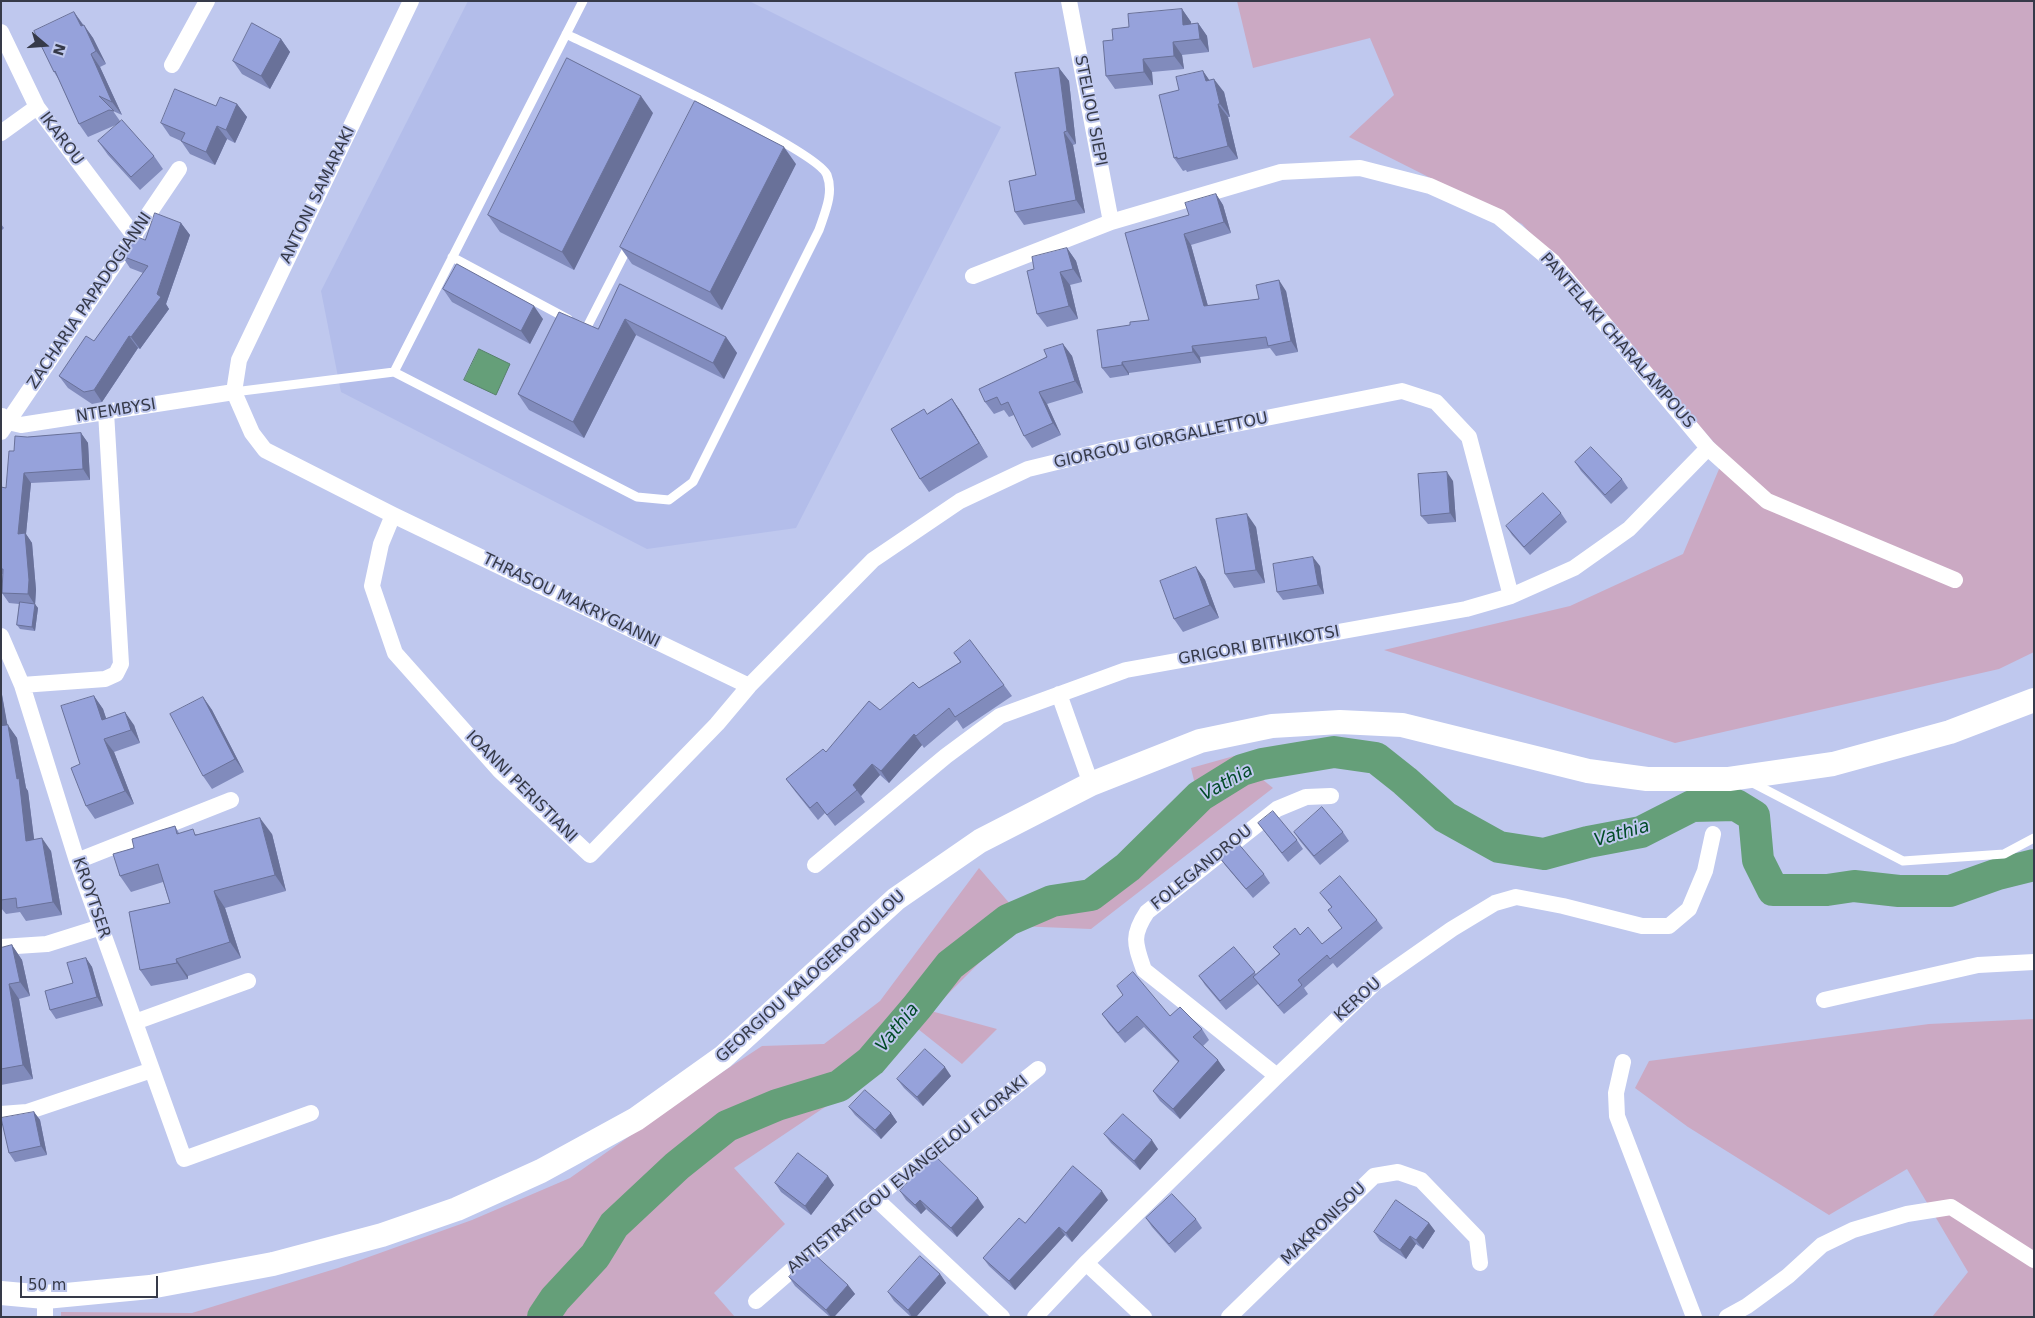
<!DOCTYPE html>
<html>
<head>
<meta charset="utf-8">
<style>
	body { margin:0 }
	#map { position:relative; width:2035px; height:1318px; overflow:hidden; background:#bfc8ee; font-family:"DejaVu Sans",sans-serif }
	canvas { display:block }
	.frame { position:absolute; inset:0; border:2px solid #363a49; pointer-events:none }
	.north { position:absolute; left:20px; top:20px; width:50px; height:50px; -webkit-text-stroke:4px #bfc8ee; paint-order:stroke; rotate:108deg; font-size:14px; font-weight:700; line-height:20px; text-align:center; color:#363a49 }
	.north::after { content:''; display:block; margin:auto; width:18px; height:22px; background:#363a49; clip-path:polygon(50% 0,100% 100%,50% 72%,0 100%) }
	.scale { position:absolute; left:20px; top:1276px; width:138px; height:22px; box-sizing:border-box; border:2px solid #363a49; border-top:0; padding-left:6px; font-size:15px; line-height:18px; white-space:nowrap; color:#363a49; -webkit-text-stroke:4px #bfc8ee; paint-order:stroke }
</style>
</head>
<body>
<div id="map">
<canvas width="2035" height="1318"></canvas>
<div class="frame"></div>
<div class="north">N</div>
<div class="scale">50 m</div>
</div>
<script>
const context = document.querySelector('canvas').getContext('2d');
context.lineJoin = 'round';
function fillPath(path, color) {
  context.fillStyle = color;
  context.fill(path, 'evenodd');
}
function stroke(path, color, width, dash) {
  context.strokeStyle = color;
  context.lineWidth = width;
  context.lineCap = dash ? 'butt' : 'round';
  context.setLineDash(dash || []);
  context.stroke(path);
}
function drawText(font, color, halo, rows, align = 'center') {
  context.font = font + ' "DejaVu Sans",sans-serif';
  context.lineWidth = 4;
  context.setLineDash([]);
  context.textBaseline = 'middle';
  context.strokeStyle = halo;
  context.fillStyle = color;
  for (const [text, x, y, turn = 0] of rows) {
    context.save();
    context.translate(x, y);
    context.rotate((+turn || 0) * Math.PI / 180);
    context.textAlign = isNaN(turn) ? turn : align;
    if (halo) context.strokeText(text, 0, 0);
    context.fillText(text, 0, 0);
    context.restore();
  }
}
fillPath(new Path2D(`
	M468,1H749L1001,127L796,528L647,549L341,392L321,291Z`), '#b3bdea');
fillPath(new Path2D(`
	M1237,1H2034V652L1999,669L1675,743L1384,650L1570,606L1683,554L1725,455L1522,224L1349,137L1394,95L1370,38L1253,68Z
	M1234,756L1273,788L1091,929L1016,926L931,1011L997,1029L962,1064L918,1029L877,1076L822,1109L734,1168L785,1224L714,1293L735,1317H61V1312L192,1313L338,1268L472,1220L570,1178L698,1088L762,1046L824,1044L880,1001L979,868L1011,905L1089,879L1201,809L1191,768Z
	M2034,1019V1317H1932L1968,1272L1907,1169L1829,1215L1688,1127L1635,1088L1649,1061L1929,1024Z`), '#cba9c3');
const water = new Path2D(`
	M479,349L510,364L496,395L464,380Z`);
fillPath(water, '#659f79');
stroke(water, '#57816b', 1);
stroke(new Path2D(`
	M543,1317L555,1299L595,1256L614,1225L677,1166L727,1126L777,1105L839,1086L871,1061L917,1007L950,965L1008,920L1052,901L1091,895L1128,867L1200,796L1242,770L1262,764L1334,752L1376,758L1405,781L1445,817L1499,847L1544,854L1588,842L1641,832L1692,806L1736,805L1754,816L1758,860L1773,890H1827L1854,886L1899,891H1950L1998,874L2034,865`), '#659f79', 32);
stroke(new Path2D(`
	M452,257L568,319
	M579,325L586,329L630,243
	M394,372L637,497L669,500L693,482L819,230C825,212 834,193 827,175C817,149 603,52 566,34
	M234,392L394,372L583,1
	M1749,781L1903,861L2004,854L2034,838`), '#fff', 9);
stroke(new Path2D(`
	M1069,1L1111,222
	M1,32L37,107L135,237
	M172,65L207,1
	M1,133L37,107
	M973,276L1111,222L1281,172L1360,168L1430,186L1499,217L1553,262L1708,448L1767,501L1955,580
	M234,392L252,433L265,450L393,515L749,686
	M234,392L239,360L411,1
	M2,416L8,422L21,425L234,392
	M1,432L179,169
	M393,515L381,544L372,586L395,653L500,771L590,855L717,724L749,686L873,560L960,501L1028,469L1110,449L1402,391L1436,402L1469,437L1511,596
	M1,636L22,685L77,861L184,1159L311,1113
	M22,685L105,679L116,674L121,664L106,412
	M1059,694L1091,784
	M77,861L231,800
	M815,865L946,756L1000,716L1126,670L1466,609L1511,596L1574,568L1629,529L1708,448
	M1,947L47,944L101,927
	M1824,1000L1978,965L2034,962
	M135,1022L248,981
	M1623,1062L1616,1093L1617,1116L1694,1317
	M1277,1076L1144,970C1135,944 1131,936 1147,912L1277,809L1306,797L1331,796
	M1,1114L27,1112L152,1070
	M875,1198L1002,1317
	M1086,1263L1144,1317
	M45,1297V1317
	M756,1301L875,1198L1038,1069
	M1035,1317L1086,1263L1277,1076L1375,983L1452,929L1495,903L1516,897L1563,906L1642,926H1669L1689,909L1705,871L1713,834
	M1229,1317L1374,1176L1398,1172L1421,1180L1477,1238L1480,1263
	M1727,1317L1747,1306L1788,1276L1822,1245L1853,1230L1907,1214L1951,1207L2034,1260`), '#fff', 16);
stroke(new Path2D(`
	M1,1293L45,1297L150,1287L273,1264L382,1235L457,1209L541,1171L636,1119L723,1057L896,899L980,841L1091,784L1200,741L1272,726L1340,722L1402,725L1588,771L1647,779H1729L1833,764L1950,732L2034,700`), '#fff', 24);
fillPath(new Path2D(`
	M1182,9L1191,22V24L1198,23L1207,36L1209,52L1182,55L1184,69L1152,72L1153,85L1115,89L1106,76L1113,40L1129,27Z
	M74,12L93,38L106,64L100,67L122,115L113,111L120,121L154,156L163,169L140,190L108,155L98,141L118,124L88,137L79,124L59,80L54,72Z
	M281,39L290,52L270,89L242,74L233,61Z
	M1059,68L1069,81L1076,144L1073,145L1085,213L1024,225L1015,212L1036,175Z
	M1203,71L1209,80L1224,92L1230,117H1228L1238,159L1187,172L1186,170L1183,171L1174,158L1179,90Z
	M237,104L247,117L235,143L227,139L215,165L190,154L181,141L170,136L161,123L216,106Z
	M653,113L574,270L500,232L488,215Z
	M796,164L722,310L632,264L620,247Z
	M1216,194L1223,205L1231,233L1191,245L1208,306L1259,299L1286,291L1298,352L1276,356L1270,348L1200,357L1201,363L1129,373V375L1110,378L1102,368L1130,325L1149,320L1189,215Z
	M181,223L190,235L166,304L169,309L140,349L138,348L102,402L92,404L68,388L59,376L94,341L143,273L130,268L122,256L145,240Z
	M1,224L4,228L1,231Z
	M1067,248L1076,261L1082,282L1070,285L1078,319L1047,327L1037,314L1034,269Z
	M620,284L726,337L737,353L724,379L636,335L584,438L529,410L518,394L598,329Z
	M443,289L543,319L530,344L452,302Z
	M1063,344L1072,356L1083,393L1047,404L1061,435L1032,448L1024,436L1014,415L1009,417L1004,410L994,414L985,402Z
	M952,399L961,412L988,457L929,492L920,479L928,413Z
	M81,433L88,443L90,480L31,483L26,534L32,543L36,590L35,605L38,608L35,631L20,629L17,625L19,604L9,603L2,593L3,574H1V487L6,488L14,451L27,437Z
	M1575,462L1622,479L1628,488L1611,504L1581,471Z
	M1453,481L1456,522L1428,524L1421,516Z
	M1561,513L1567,522L1530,555L1512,535L1506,526Z
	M1256,527L1265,583L1234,588L1225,574Z
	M1320,566L1324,594L1283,600L1277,592Z
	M1196,567L1205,580L1219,618L1183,632L1174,619Z
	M954,653L1004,685L1012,696L963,729L957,720L924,748L922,745L889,783L880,775L861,796L865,802L835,826L825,813L818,820L794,790L786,779L826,752L880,710L919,688L960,662Z
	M1,689L7,725L17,738L26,788L28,791L34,840L51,851L62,915L26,921L20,912L6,914L1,908Z
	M94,696L103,709L106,718L134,725L140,743L114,752L134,804L95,819L86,806L80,764Z
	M203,697L212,710L244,772L212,789L203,776Z
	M1258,823L1297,840L1303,849L1288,862Z
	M175,826L179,833L196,834H272L286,891L225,908L241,958L188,976V979L151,986L140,970L170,903L163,882L131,892L120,876L134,848Z
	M1294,832H1343L1349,841L1320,865L1300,841Z
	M1219,857L1264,874L1270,883L1253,898L1225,865Z
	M1320,893L1377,920L1383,928L1337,968L1333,963L1304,988L1308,994L1284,1014L1258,984L1226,1010L1205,985L1199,976L1234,947L1256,974L1279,954L1273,947L1300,935L1322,944L1342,928L1328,910L1332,908Z
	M12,945L22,960L30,996L19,999L33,1079L1,1085V948Z
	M86,958L92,967L103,1006L56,1019L50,1010L73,983Z
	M1117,986L1170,1016L1202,1029L1209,1040L1203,1046L1225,1070L1180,1119L1160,1101L1153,1091L1178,1062L1144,1027L1125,1043L1109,1024L1102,1014L1123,995Z
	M951,1076L923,1106L904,1088L897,1079Z
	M849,1107L891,1113L897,1122L881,1139L855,1115Z
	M34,1112L40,1120L47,1155L15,1162L9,1153Z
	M1104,1134L1158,1149L1140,1170L1111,1143Z
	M775,1183L834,1185L811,1215L781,1192Z
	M900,1191L984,1207L957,1237L926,1209L921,1214L906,1200Z
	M1108,1200L1072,1242L1065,1235L1015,1290L989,1266L983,1258L1025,1223Z
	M1146,1218L1196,1219L1202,1228L1175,1253L1152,1227Z
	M1429,1223L1435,1231L1423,1249L1416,1244L1406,1259L1380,1241L1374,1232Z
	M940,1274L946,1283L916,1317H911L894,1301L888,1292Z
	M789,1277L848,1285L855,1294L834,1317H830L795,1286Z`), '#818bbc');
fillPath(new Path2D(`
	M1182,9L1191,22L1192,38L1183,25Z
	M74,12L83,25L81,26Z
	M1198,23L1207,36L1209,52L1200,39Z
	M84,25L93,38L106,64L96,51Z
	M281,39L290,52L270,89L261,76Z
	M1173,42L1182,55L1184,69L1174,56Z
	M91,54L100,67L122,115L112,102Z
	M1143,59L1152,72L1153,85L1144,72Z
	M1059,68L1069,81L1076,144L1067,131Z
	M1203,71L1212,84L1206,81Z
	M1214,79L1224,92L1230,117L1220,104Z
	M641,96L653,113L574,270L562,252Z
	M237,104L247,117L235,143L226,130Z
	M1218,104L1228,117L1238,159L1228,146Z
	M217,126L227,139L215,165L206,152Z
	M1064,132L1073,145L1085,213L1076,200Z
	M784,147L796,164L722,310L710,292Z
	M1216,194L1223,205L1231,233L1224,222Z
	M181,223L190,235L166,304L169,309L140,349L131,337L157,294Z
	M1184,234L1191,245L1211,317L1204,306Z
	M1067,248L1076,261L1082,282L1073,269Z
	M1060,272L1070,285L1078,319L1069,306Z
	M1279,280L1286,291L1298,352L1291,341Z
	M534,306L543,319L530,344L521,331Z
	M625,319L636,335L584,438L573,422Z
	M129,336L138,348L102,402L94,390Z
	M726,337L737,353L724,379L713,363Z
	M1063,344L1072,356L1083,393L1075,381Z
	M1192,346L1200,357L1201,363L1193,352Z
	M1122,362L1129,373V375L1122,365Z
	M1039,392L1047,404L1061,435L1053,423Z
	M952,399L961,412L988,457L979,443Z
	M81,433L88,443L90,480L83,469Z
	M1447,472L1453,481L1456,522L1450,513Z
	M24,473L31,483L26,534L32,543L36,590L35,605L28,594L18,534Z
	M1247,514L1256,527L1265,583L1256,570Z
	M1313,557L1320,566L1324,594L1318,585Z
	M1196,567L1205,580L1219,618L1210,605Z
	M35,604L38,608L35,631L32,627Z
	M1,689L10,739L1,727Z
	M94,696L103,709L111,733L102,720Z
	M203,697L212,710L244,772L235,759Z
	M125,712L134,725L140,743L131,730Z
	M8,725L17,738L26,788L28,791L36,854L26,841L17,779Z
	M914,734L922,745L889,783L881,771Z
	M104,739L114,752L134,804L125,791Z
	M872,764L880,775L861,796L853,785Z
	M260,818L272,834L286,891L275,875Z
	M42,838L51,851L62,915L53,902Z
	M214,891L225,908L241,958L230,942Z
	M12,945L22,960L30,996L20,982Z
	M86,958L92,967L103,1006L97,997Z
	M176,959L188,976V979L177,963Z
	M9,984L19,999L33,1079L23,1065Z
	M1218,1060L1225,1070L1180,1119L1173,1109Z
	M945,1067L951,1076L923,1106L917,1097Z
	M34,1112L40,1120L47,1155L41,1146Z
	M891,1113L897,1122L881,1139L875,1130Z
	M1152,1140L1158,1149L1140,1170L1134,1161Z
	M828,1176L834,1185L811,1215L805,1206Z
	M1102,1191L1108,1200L1072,1242L1066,1233Z
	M978,1198L984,1207L957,1237L951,1228Z
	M920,1200L926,1209L921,1214L915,1205Z
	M1429,1223L1435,1231L1423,1249L1416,1240Z
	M1059,1227L1065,1235L1015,1290L1009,1281Z
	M1410,1236L1416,1244L1406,1259L1400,1250Z
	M940,1274L946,1283L916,1317H912L908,1310Z
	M848,1285L855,1294L834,1317H831L826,1310Z`), '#697199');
const building = new Path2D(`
	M1182,9L1183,25L1198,23L1200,39L1173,42L1174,56L1143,59L1144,72L1106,76L1103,41L1113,40L1112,29L1129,27L1128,14Z
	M74,12L81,26L84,25L96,51L91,54L112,102L99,96L114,111L109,110L79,124L55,71L54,72L34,31Z
	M252,23L281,39L261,76L233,61Z
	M567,58L641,96L562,252L488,215Z
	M1059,68L1067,131L1064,132L1076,200L1015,212L1009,181L1036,175L1015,73Z
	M1203,71L1206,81L1214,79L1220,104H1218L1228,146L1177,159V157L1174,158L1159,95L1179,90L1176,77Z
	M175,89L216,106L220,97L237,104L226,130L217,126L206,152L181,141L185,133L161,123Z
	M695,101L784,147L710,292L620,247Z
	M122,120L154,156L131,177L98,141Z
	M1216,194L1224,222L1184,234L1204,306L1259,299L1256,285L1279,280L1291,341L1268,346L1266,337L1192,346L1193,352L1122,362V365L1102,368L1097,330L1130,325V322L1149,320L1125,233L1189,215L1185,203Z
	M155,213L181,223L157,294L161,297L131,337L129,336L94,390L84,392L59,376L86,336L94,341L148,266L122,256L130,234L145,240Z
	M1067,248L1073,269L1060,272L1069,306L1037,314L1027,271L1034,269L1032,257Z
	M457,264L534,306L521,331L443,289Z
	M620,284L726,337L713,363L625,319L573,422L518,394L559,312L598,329Z
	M1063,344L1075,381L1039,392L1053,423L1024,436L1008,402L1001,405L997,397L985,402L979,389L1047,357L1044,350Z
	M952,399L979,443L920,479L891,429L924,409L927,414Z
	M81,433L83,469L24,473L18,534L25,533L29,580L28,594L2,593L3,569H1V487L6,488L9,451H14L15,436L27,437Z
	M1591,447L1622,479L1605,495L1575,462Z
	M1447,472L1450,513L1421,516L1418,474Z
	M1543,493L1561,513L1524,547L1506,526Z
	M1247,514L1256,570L1225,574L1216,519Z
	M1313,557L1318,585L1277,592L1273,564Z
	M1196,567L1210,605L1174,619L1160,581Z
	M20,602L35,604L32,627L17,625Z
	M970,640L1004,685L955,717L949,708L916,736L914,734L881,771L872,764L853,785L857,790L827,815L817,802L810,808L786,779L823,749L826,752L869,701L880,710L913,682L919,688L961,662L954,653Z
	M94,696L102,720L125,712L131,730L104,739L125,791L86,806L71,768L80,764L61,706Z
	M203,697L235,759L203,776L170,714Z
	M8,725L17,779L19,778L26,841L42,838L53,902L17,908L16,898L1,900V726Z
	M1322,807L1343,832L1314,856L1294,832Z
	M1273,811L1297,840L1282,853L1258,823Z
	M260,818L275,875L214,891L230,942L176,959L177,963L140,970L129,912L170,903L158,864L120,876L113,854L134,848L132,839L175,826L177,834L193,829L195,835Z
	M1237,842L1264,874L1246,889L1219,857Z
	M1340,876L1377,920L1330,959L1327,955L1298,980L1302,985L1278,1006L1253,977L1280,954L1273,947L1295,928L1300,935L1308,927L1322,944L1342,928L1328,910L1332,907L1320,893Z
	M12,945L20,982L9,984L23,1065L1,1069V948Z
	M1234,947L1255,972L1220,1001L1199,976Z
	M86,958L97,997L50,1010L45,991L73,983L67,963Z
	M1133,972L1170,1016L1180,1007L1202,1029L1193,1037L1218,1060L1173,1109L1153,1091L1179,1061L1137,1016L1118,1033L1102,1014L1123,995L1117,986Z
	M925,1049L945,1067L917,1097L897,1079Z
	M865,1090L891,1113L875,1130L849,1107Z
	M34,1112L41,1146L9,1153L1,1118Z
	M1123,1114L1152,1140L1134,1161L1104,1134Z
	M798,1153L828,1176L805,1206L775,1183Z
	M933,1154L978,1198L951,1228L920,1200L915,1205L900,1191Z
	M1073,1166L1102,1191L1066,1233L1059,1227L1009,1281L983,1258L1019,1218L1025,1223Z
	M1172,1194L1196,1219L1169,1244L1146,1218Z
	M1396,1200L1429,1223L1416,1240L1410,1236L1400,1250L1374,1232Z
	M812,1252L848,1285L826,1310L789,1277Z
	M920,1256L940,1274L908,1310L888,1292Z`);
fillPath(building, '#96a2db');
stroke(building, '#697199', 1);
drawText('16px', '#363a49', '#bfc8ee', [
	["STELIOU SIEPI",1090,111,79],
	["IKAROU",61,139,53],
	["ANTONI SAMARAKI",318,195,-64],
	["ZACHARIA PAPADOGIANNI",90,301,-56],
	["PANTELAKI CHARALAMPOUS",1617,341,49],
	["NTEMBYSI",116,411,-9],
	["GIORGOU GIORGALLETTOU",1161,441,-12],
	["THRASOU MAKRYGIANNI",571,601,26],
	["GRIGORI BITHIKOTSI",1259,646,-10],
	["IOANNI PERISTIANI",521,787,45],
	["FOLEGANDROU",1202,868,-39],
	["KROYTSER",91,898,71],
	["GEORGIOU KALOGEROPOULOU",811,977,-42],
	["KEROU",1358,1000,-42],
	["ANTISTRATIGOU EVANGELOU FLORAKI",908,1175,-39],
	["MAKRONISOU",1324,1224,-44]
]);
drawText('italic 18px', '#004a26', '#bfc8ee', [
	["Vathia",1227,783,-29],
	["Vathia",1622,834,-16],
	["Vathia",898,1028,-51]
]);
</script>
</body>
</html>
